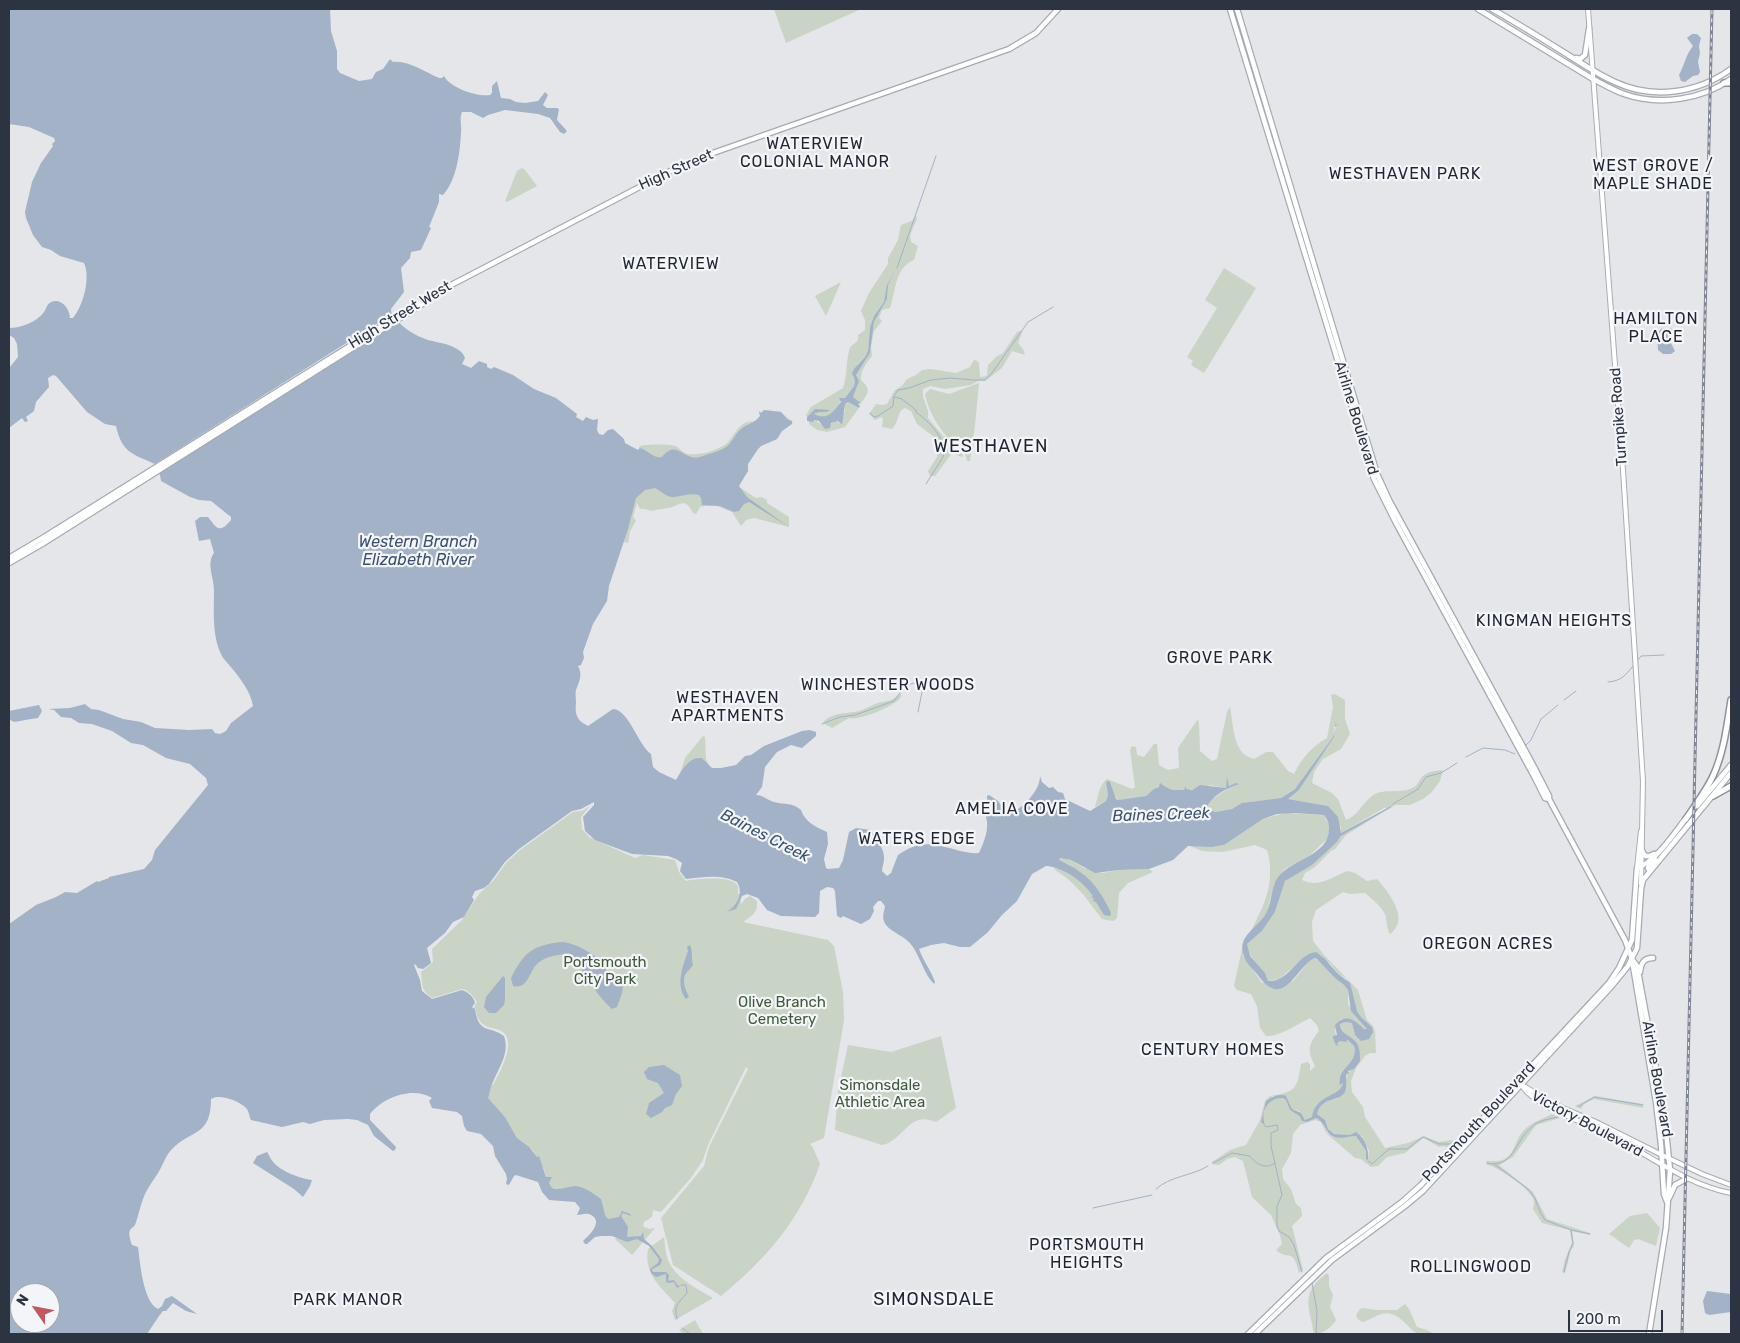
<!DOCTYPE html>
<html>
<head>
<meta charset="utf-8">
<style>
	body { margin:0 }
	#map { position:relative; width:1740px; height:1343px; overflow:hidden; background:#e4e6ea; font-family:Rubik,sans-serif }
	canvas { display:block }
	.frame { position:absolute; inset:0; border:10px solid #2d3441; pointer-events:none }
	.north { position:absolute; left:10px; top:1283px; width:50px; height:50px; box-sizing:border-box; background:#f4f5f8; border:1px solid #a4a8af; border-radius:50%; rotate:303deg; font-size:14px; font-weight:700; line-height:20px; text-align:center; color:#2d3441 }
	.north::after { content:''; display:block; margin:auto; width:18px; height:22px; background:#c15862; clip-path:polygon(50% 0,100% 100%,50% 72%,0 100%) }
	.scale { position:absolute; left:1568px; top:1310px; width:95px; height:22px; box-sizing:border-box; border:2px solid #2d3441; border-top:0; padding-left:6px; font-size:15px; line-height:18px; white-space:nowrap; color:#2d3441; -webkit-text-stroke:4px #f4f5f8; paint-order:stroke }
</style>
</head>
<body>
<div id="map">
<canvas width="1740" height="1343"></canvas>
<div class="frame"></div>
<div class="north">N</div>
<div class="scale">200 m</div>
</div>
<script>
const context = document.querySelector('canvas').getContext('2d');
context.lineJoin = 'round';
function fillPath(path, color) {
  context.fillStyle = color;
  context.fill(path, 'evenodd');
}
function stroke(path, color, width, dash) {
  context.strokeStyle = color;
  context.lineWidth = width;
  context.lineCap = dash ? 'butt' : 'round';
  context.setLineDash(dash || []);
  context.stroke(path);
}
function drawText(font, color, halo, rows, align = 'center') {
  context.font = font + ' Rubik,sans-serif';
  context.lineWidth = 4.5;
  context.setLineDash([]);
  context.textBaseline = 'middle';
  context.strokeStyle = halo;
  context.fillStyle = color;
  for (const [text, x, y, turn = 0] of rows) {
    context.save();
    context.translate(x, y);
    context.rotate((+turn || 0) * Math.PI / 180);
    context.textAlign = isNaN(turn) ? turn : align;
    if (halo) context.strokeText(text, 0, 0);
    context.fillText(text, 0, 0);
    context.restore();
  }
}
fillPath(new Path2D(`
	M774,9H861L786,43Z
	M522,168L525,170L537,186L507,202L505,201L517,171Z
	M916,215L917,219L910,235L911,242L918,246L914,260C894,268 896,292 890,308L882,310L879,318L882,321L874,331L871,346L872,356C866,364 860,371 861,380C871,389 869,393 861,403L853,397C855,388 860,384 856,375L870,353L874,322L887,299L888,285L897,268L887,285L888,287L884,302L874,316L870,327L868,351L865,357L858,364L853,377L855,381L854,386L845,398L841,400L834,413L825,418L813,415L818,411L827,412L816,409L807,417L806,415L811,407L843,388C847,377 846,363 849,351C850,343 860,344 858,335L865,330V320L861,311L869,293L888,264V258L898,240L901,225L912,221Z
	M1224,268L1256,288L1204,373L1191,365L1193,361L1187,357L1217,308L1205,300Z
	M841,282L826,316L815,296Z
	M1023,330L1018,343L1023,349L1025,355L1012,351L1002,368L985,381H978L971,385L945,389L930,386L923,389C921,400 930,407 928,418L948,442L963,455L962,457L952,453L935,476H930L928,471L937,457V449L933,436L917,424L911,411L905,408C896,412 900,421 892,429L882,427L883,419L882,417L875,420L869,414L876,404L882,405L887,404L895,390L902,386L907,379L916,375L922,370L930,369L956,373L970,367L974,360H976L979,363L980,377L987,376L988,365L996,357L1003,353L1017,332Z
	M979,383L975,425L970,461H967C966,449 954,445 947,437C937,425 928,410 925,394L930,389L949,394Z
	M848,402L859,408L845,427L827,432L817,430L809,424V421L814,420L826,427L836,421L842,425V416L845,411L844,405Z
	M764,410L781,412L793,423L782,431L777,439L761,446L758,449L748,464V471L741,481L739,487L756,498L762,497L767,500V503L789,517V527L754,518L746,520L741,526L732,512L717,506H705L700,507L696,514L693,513C685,497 681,505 669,508C666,508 655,510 653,511C648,511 645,508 640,509L637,503L633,517L636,521L630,531L628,543L624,542L630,504L667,462L638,450L640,446C647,444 669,444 675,446C679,447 681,451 685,453C691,456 706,453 712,451C716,449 722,447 726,444C735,436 740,418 755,422L760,416L759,411L761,413Z
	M899,694H901V697C896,706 859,721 849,718L832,728L823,723C830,712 847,714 859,711C866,709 872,705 878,703C887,701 893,701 899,694Z
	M1335,694L1345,700V719L1350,734L1341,749L1323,759L1314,772L1312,783L1332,793L1338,799L1346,820C1358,816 1362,803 1372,796C1383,787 1402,795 1414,787C1417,786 1419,781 1421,778C1427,771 1435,771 1443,770L1440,781L1431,793L1423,799L1410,805H1395L1346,835L1335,849L1331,851L1315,867L1305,873L1302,880C1318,888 1331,878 1347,871L1355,873L1367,881L1377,879C1388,892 1411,919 1390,934C1386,927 1387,920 1385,914C1381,906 1372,899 1365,893L1350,894L1343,892L1316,910L1312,922L1313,941L1324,955L1358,990L1367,1020L1373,1026L1375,1031L1376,1053H1370L1365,1056L1356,1068L1351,1081L1352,1092L1363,1107L1365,1117L1385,1148L1408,1143L1424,1136L1439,1142L1452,1140L1455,1142L1450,1148L1444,1146L1439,1147L1424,1138L1422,1139L1405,1153L1387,1157L1378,1166L1371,1167L1361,1159L1355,1158L1326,1133L1321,1122L1315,1120L1300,1125L1293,1134L1291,1153L1282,1169L1283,1179L1291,1189L1296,1204L1301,1208L1302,1216L1292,1226L1303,1270L1299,1273C1293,1246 1289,1262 1276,1250L1282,1244L1280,1235L1271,1215L1252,1197L1243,1161L1235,1157L1227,1159L1219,1165L1212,1164V1162L1230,1150L1246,1145L1260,1120L1265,1101L1270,1096C1296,1092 1297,1089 1301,1064L1307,1062L1310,1064V1071L1315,1066C1307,1050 1308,1045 1319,1031L1317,1025L1310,1018C1297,1024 1280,1037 1266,1036L1260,1028L1257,1006L1251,994L1237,990L1234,986L1242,949L1243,955L1262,983L1293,981L1310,960L1314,958L1324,964L1336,979L1344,985L1348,990V1004L1367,1029H1364L1354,1020L1341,1019L1335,1030L1337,1044L1340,1041L1348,1040C1366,1053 1343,1067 1339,1081L1343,1083C1341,1099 1316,1092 1313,1117L1305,1120L1299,1111L1292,1109L1286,1096H1273C1265,1105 1263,1109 1263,1121C1264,1108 1268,1097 1283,1098L1286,1100L1290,1110L1299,1114L1307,1122L1315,1118L1321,1120L1327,1133L1333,1137L1356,1136L1366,1151L1368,1161L1369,1151L1362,1136L1334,1134L1328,1129L1325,1120L1317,1114C1320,1104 1327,1099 1337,1099L1346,1086C1345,1074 1349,1071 1359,1063L1353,1039L1343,1033L1340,1024L1345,1022L1352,1023L1355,1035L1372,1027L1361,1017L1357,1011L1347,979L1337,973L1330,963L1309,954L1279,979L1268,981C1263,967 1248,959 1247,944L1262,931L1275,912L1285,881L1308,867L1337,842L1341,836L1390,808H1384L1341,833V828L1328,806L1288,799L1299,790L1334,737L1336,726L1334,727L1333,737L1297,787L1281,798L1243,803L1232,809L1221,811L1215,812L1207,808L1210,801L1236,783L1229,786L1227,780L1226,788L1210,785L1205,787L1198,786C1190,793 1175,790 1165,788L1162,784L1146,796L1118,800L1113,793L1110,782L1106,783L1108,795L1106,801L1095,807C1098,797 1099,785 1107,779L1132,789L1135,787L1130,750L1132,746L1136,747L1137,755L1144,757L1154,744H1157L1159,765L1168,770L1179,768L1178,748L1198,719L1199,724L1200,751L1212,761L1217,759L1227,712L1230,707C1234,726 1232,754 1254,759L1266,752H1273L1288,771L1294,774C1302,758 1311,747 1327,738L1333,707L1331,695Z
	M703,736L705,737L706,759L709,766L702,758L699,757L688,764L680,773L685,758Z
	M590,806L581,817L582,829L589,837L635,858L643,855L675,860L679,872L686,881C696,879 732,875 738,886C738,887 738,892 738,894H740L741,904L745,899L750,896L757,901C758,914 751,916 743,922L828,940L834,946L843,992L844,1020L824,1138L810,1144L813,1148L820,1164C801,1219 765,1260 721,1296L673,1265L661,1218L704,1166L709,1147L748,1069L746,1067L708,1145L703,1160L691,1178L661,1212L653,1210L652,1217L644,1222L643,1226L649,1229L655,1228L632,1255L615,1239L621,1236L578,1187L559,1189L552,1188L549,1183L550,1179L546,1177L544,1169L533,1151L517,1138L505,1117L487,1098L492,1084L493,1085C499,1074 516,1044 504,1033C496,1026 488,1031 480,1021C476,1017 477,1011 474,1007L477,1002C472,995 470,991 462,989L432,998C420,989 423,985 421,972L433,962L432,949L462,920L479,894L493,881L506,863L520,850L573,812L582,811Z
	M1285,813L1324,815L1330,826L1328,838L1308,857L1285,869L1274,884L1267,912L1260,923L1251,931C1265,904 1276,880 1267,850L1255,845L1223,852L1202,851L1190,846H1217L1224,845L1263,819Z
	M1060,858L1071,860L1084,868L1102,873L1119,870L1149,869L1153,872L1128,883L1119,893L1117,918L1113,921L1102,919L1083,894L1068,879L1054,869Z
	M941,1036L956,1108L936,1122C908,1110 904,1141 882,1145L835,1130L838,1091L848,1045L891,1052Z
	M1595,1096L1643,1104V1108L1594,1099L1584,1104L1581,1109L1575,1106Z
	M1552,1114L1560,1118L1536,1125L1513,1157L1499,1165L1533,1192L1547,1219L1590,1233V1235L1572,1231L1574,1246L1571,1250L1565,1273L1562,1272L1565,1259L1572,1243L1570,1230L1542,1223L1533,1209C1534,1205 1535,1201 1532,1197C1525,1185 1499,1168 1486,1164L1487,1161C1518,1164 1510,1144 1525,1129C1534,1121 1543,1119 1552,1114Z
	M1647,1213L1660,1228L1656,1246L1638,1239L1634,1240L1629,1248L1609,1234L1630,1216Z
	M664,1237C665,1244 665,1250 667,1257C673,1277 696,1288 713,1298L675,1320L672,1311L675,1303C659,1285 644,1274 648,1249Z
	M1327,1273L1329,1276V1286L1333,1295L1330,1307L1336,1320C1331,1328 1323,1334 1314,1334C1309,1305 1300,1293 1327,1273Z
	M1405,1304L1409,1309L1417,1327L1427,1330L1434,1334H1418C1406,1327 1398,1309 1381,1314C1374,1316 1369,1321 1362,1322L1357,1318L1356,1315L1360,1309L1363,1308L1376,1310H1397Z
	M695,1320L703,1334H683L679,1330Z`), '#c9d3c6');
fillPath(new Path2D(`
	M9,9H330L331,31L337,51V69L340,73L359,81L372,79L376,72L383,69L390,59L393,62C408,60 425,72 439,78H442L444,76C450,88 477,97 490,95L492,93V86L497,81L501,98L510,99L516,102L525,103L538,101L545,92L548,95L543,105L547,108H557L559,109L557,120L567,131L564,134L560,132L550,118L538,114L505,110L488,115L483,118L471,112H462C459,119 462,125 461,132C460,152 457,180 443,195L439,194V202L429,227L431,228L421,250L411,252L410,258L401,268L404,292L391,309C391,314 393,315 396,319C404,329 416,336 428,340C439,343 461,345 465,358L462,364L471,368L479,361L487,364V367L491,369L494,367L513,375L534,389L556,398L577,414L576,417L583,421L586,417L593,420L598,419L597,430L599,434L603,435L608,430L613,429L624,439L625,443L638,450L640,448C648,450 653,459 662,457C677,438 683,462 700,457C707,454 719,452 726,447C732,443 735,434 741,429C747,424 755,423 760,416L759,411L761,413L764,410L781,412L787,419L792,421V424L782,431L777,439L761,446L758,449L748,464V471L739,486L747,497L789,527L749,502L744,504L739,511L734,512L720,506L702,505L701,498L699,495C688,493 684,496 674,497C667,498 661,491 655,488L645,490L636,498L628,529L609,586L607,601L593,624L583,652L584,658L581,665L578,666C583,675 579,682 576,690C575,693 576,698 576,702C575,714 576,720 588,726L613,709C629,710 638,745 651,754L653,767L659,772L676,780C682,770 690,756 702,758L712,768H721L736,765L745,756L751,755L764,746L802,731L810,730L816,732V736L802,748L791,745L777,752L765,767L762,787L756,795C763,795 767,800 774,802C786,805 791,802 801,810C805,822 816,827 827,832L828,844L824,859L826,868L828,869L839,868L843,860L849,832L856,828L871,830C876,839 885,849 884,859C884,863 882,867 882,871L887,876L891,873L898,855C922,839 933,844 960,851C967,852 972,854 979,853C987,836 993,819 978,804V802L987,803V796L989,795L998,801L1006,812L1012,813C1024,806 1040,791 1040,776L1042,782L1049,788L1053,787L1058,792L1063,793L1065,799L1090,811L1106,801L1108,795L1106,783L1108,781L1110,782L1116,799L1118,800L1146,796L1154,789L1159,787L1160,783C1169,790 1172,790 1184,790L1186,786V789L1192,790L1200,785L1226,788L1227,777L1229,786L1236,783L1239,784C1228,787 1210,797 1207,808L1215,812L1221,811L1232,809L1242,803L1281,798L1295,789L1333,737L1336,722V725L1338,724L1335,727L1334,737L1299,790L1288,799L1328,806L1338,817L1341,833L1393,805L1390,808L1341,836L1337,842L1312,865L1285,881L1275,912L1262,931L1247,944L1250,956L1265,973L1268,981C1289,983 1297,954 1316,952L1325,959L1337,973L1350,983L1357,1011L1361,1017L1372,1027L1373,1032L1369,1039L1361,1041L1355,1035L1352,1023L1345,1022L1340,1024C1341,1035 1349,1034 1355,1041C1360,1046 1360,1054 1360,1061L1354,1069L1348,1071L1349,1073L1346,1075C1346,1081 1347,1087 1345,1092C1338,1103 1323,1095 1317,1114L1325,1120L1328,1129L1334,1134L1350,1135L1356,1132C1365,1138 1369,1149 1368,1160L1366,1159V1151L1356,1136C1349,1136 1343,1139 1335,1137C1325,1135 1326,1122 1316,1118L1307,1122L1302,1121L1300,1117H1301L1290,1110L1286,1100L1283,1098C1268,1097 1260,1112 1265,1125L1261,1122L1266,1101C1272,1097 1279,1093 1286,1096L1292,1109L1301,1113L1305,1120L1312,1117C1316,1093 1340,1098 1343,1083L1340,1085C1336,1068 1359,1064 1354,1046L1348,1040L1346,1041L1347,1042L1340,1041L1337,1044L1339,1046L1336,1045L1333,1038V1036L1337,1035L1335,1025C1346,1013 1355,1020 1364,1029H1367L1351,1011L1348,990L1344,985L1336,979L1317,959L1314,958C1294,970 1283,1011 1257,974C1252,968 1246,963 1244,956C1236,937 1257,928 1265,915C1273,903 1270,886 1279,876C1293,859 1329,855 1329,829C1329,823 1328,820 1324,815L1295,813L1277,814L1263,819L1224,845L1211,847L1188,846L1173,860L1149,869L1119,870L1095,873L1071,860L1060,858L1059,860C1066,864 1074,867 1080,872C1095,882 1104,898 1111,913L1110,916L1104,915L1096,902L1093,901L1094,898H1091L1093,896C1083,881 1063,867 1046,866L1032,874L1017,901L1002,915L988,932L970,947H960L944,943L931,945L919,949C923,961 931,970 935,982L934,984C924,974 921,959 913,947C906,936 892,933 886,925C881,918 884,913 885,906L881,901H878L873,907L874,911L870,919L861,924L843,916L841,918L837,916L835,891L833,888L827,887L820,891L819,913L815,917L781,916L767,910L758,898L747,894L742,896L736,909L726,912C737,907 744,893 737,882C722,874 703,877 686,879L680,871L682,863L676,859L668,856L632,854L595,840L585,831L583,817L594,805V802L581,809L572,811L519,849L505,862L489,884L484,888L475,891L472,897L474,900L464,917L453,922L445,933L427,948L431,963L423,969L418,968L415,964L414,965L420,980L422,991L432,999L462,990C468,992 474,997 475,1003L472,1007L475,1009C479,1035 489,1025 504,1036C510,1053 499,1067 493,1082C490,1087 490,1093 488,1098L505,1117L517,1138L529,1147L537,1157L539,1156L546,1177H552L549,1183L552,1188C560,1191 568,1186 576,1186C585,1187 594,1194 601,1199L605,1215L608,1219L619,1217L622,1211L630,1214L631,1216L623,1213L621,1216L628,1227L627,1237L641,1236L643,1232L644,1239L652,1246L662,1260L660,1265L652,1269L653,1272H666L669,1275L668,1281L674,1280L678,1286L683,1284L677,1288L674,1282L669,1283L666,1282V1274L656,1277L651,1273L650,1269L658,1263L659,1259L649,1246L637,1239L627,1242L612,1236H601L595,1237L587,1244H585L583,1241C590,1235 605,1220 589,1214C585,1213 580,1215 577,1215L580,1208L575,1202L549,1200L542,1192L538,1182L516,1175L514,1176L509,1185L506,1184L507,1179L506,1174L495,1156L493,1146L481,1134L467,1131L464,1126L462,1116L457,1112L432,1108L429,1101L432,1098C413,1086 383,1097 370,1114V1120L396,1147L395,1150L393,1151L374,1136L368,1125L357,1120L348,1119L324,1120L310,1124L303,1122L282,1127L251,1120C249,1116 249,1111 246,1108C240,1101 219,1093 211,1099C211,1137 191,1129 171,1150C165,1157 163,1165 158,1173C153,1181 146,1190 143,1199C140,1207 138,1217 135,1225C134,1227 131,1228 130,1230C128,1234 131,1242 132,1245L138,1247C140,1262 143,1302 158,1309L162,1306L165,1299L172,1296L197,1314L186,1311L173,1303L166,1311H163L159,1316L147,1334H9V1146L10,1143L9,1138V924L36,905L56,897L65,892L77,893L97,881L98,882L109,878V877L144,869L152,860L155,850L208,785L206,778L190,764L166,758L143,745L131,743L112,731L92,724L79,723L71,718L61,717L54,710L48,709L70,708L85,704L91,709L99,710L123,719L141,722L155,728L189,730L212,729L215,733L220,734L226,731L231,723L253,706C251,692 240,678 230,666C227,662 223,659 221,654C212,635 214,610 214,590C214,577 206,564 214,553L210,539L199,541L195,521L200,517H208C216,527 219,535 231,520V517L211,501L199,500L190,497L161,481L160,475L155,464C133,454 122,453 116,426L105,424L87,412L56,376L53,375L48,378L49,387L36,402L34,411L26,417L28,421L25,422L22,418L9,428V368L18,357L17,344L14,338L9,335V328C21,328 37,322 44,312C47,308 46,305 51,302C61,298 69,308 70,317L69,318H73C83,306 91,278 84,263L60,256L51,250L42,247L33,235L26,218L25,212L32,182L41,163L53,146L52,144L55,141L54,138L29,127L9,124ZM20,1293H50V1323H20Z
	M1692,34H1697L1701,38L1699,46L1700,53L1698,62L1700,72L1698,75L1693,76L1685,82L1681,81L1679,75C1685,64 1685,56 1693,46L1687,38Z
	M897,267L888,285L887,299L874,322L870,353L856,375L859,381L853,397L861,403L858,404L860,406L859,408L848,402L845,404C844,410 843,418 842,425L838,421L831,423L830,428L825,429L819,421L814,420L813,422L807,421V417L815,409L830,410C825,414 820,410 814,414C827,421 833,412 841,402L839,398H845L854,386L855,381L852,373L854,369L865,357L868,351L870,327L874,316L884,302L887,285Z
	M1670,328L1674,330L1670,341L1675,351L1671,354H1663L1658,350L1657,334L1661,329Z
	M39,705L42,711L38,718C33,719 29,719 25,720C18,721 15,724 9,719V711Z
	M562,942C575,943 596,954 604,965C607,970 608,976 610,981L623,986L622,993L617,1007L612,1009C604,1002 597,993 591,984C582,974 579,957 565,954C555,955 545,957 538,963C529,971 528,990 513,986L511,978C524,952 533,945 562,942Z
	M690,945C693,952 691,958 693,965C691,968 689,970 687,972C681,979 685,989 689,997L686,999C675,985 683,966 688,951L687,947Z
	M503,976L505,978V1000L504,1005L496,1013H489L484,1007L486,997Z
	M664,1065L680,1075L682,1086L676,1094L672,1105L665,1108L662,1112L651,1118L646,1114L649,1103L664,1093L658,1083L647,1079L644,1072L649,1067Z
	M267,1152C269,1155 271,1160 274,1163C281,1171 301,1179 312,1180L310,1186L303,1197L294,1189L253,1163L257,1156Z
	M1707,1291L1731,1294V1312L1709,1315L1705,1313L1703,1301Z`), '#a3b2c6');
fillPath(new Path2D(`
	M394,313L400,321L157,474L153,465Z`), '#e4e6ea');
stroke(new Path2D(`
	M897,268L936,156
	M894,397L902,399L916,410V412C928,421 948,439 943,457L926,484
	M870,413L874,417L878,416L893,406L894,396L898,390L909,388L931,380L950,378L974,380H985L992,373L1028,322L1053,307
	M1638,660L1641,656L1664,655
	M1608,682C1621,681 1625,676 1633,666
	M1564,700L1576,691
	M822,724L840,717L855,715L894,701L906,685L920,682L923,683V687L918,712
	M1526,745L1531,740L1541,719L1558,705
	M1466,757L1483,748L1505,750L1515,754
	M1393,804L1418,789L1426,777L1441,773L1457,763
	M1578,1107L1594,1097L1643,1105
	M1264,1125L1266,1127L1277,1125L1278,1130L1271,1133V1146L1282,1195L1277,1206V1226L1279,1231L1289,1237L1294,1245L1302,1272
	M1368,1161L1372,1164L1389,1149H1407L1423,1137L1439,1144H1453
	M1213,1163L1232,1153L1250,1156C1256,1164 1265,1170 1275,1163
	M1487,1163C1508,1169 1515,1148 1524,1135C1526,1132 1532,1127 1535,1124C1541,1120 1550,1119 1558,1117
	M1494,1164L1528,1189L1535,1198L1540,1212L1545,1220L1571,1230L1573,1243L1569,1252L1564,1272
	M1156,1189C1170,1176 1192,1176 1208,1166
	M1093,1208L1152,1195
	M1571,1230L1590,1234
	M1312,1283L1317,1311L1316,1334
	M677,1319C673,1304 679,1303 687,1293L686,1285H682
	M682,1328L690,1334`), '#a3b2c6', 1);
const secondary = new Path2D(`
	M1588,9L1623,470L1643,781L1641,884
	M1637,868L1641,831
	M1518,1081C1521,1084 1524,1089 1527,1092C1549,1113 1589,1123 1615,1138C1654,1158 1688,1185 1731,1193
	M1522,1085L1556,1105L1596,1122L1662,1155L1702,1174L1731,1185`);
const primary = new Path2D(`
	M1230,9L1374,479L1396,523L1535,778L1545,798L1549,799
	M1237,9L1377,474L1389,500L1533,765L1549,796V799L1625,940L1632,959L1637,966L1664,1112L1670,1170L1666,1228L1649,1334
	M1478,9L1593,79C1603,84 1613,90 1624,94C1659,106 1701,100 1731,79
	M1492,9C1517,23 1541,38 1565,53C1581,63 1597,74 1615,82C1653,100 1698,93 1731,69
	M1576,58L1580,59L1585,55L1589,29
	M9,558L46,536L430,296L680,166L713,153L1009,49L1036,33L1058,9
	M9,563L42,544L435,296
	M1697,806L1731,765
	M1641,849L1645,856H1650L1654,854
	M1650,871L1648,868L1655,859
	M1632,960L1656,1102L1661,1145L1664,1194L1667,1202
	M1640,972C1641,964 1643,958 1653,958
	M1669,1198L1675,1185L1686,1179
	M1248,1334L1326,1258L1402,1202L1421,1185L1609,983L1619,968L1632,940L1637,868C1655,863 1675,832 1687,817
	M1255,1334L1332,1260L1405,1206L1423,1191L1610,988L1628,966L1637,948L1641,889L1643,880L1731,773`);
const highway = new Path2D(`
	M1724,83H1731
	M1713,796L1731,786
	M1686,819C1695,805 1706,791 1713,776C1724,752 1727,725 1731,700`);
stroke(secondary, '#a9adb4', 6);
stroke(primary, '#a5aab5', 7);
stroke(highway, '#8d93a0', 8);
stroke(secondary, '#fff', 4);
stroke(primary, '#fff', 4.5);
stroke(highway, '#fff', 5);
const rail = new Path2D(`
	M1682,1334L1712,9`);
stroke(rail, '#7f8593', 3);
stroke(rail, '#f4f5f8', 1, [4]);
drawText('15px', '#2d3441', '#f4f5f8', [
	["High Street",676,170,-24],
	["High Street West",400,315,-31],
	["Turnpike Road",1619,417,-94],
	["Airline Boulevard",1356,418,73],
	["Airline Boulevard",1657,1079,80],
	["Portsmouth Boulevard",1479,1122,-47],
	["Victory Boulevard",1587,1124,28]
]);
drawText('15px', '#405b3c', '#f4f5f8', [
	["Portsmouth",605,963],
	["City Park",605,980],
	["Olive Branch",782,1003],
	["Cemetery",782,1020],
	["Simonsdale",880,1086],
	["Athletic Area",880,1103]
]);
context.letterSpacing = '1px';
drawText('16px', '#1f2532', '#f4f5f8', [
	["WATERVIEW",815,144],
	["COLONIAL MANOR",815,162],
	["WEST GROVE /",1653,166],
	["MAPLE SHADE",1653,184],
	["WESTHAVEN PARK",1405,174],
	["WATERVIEW",671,264],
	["HAMILTON",1656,319],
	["PLACE",1656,337],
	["KINGMAN HEIGHTS",1554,621],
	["GROVE PARK",1220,658],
	["WINCHESTER WOODS",888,685],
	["WESTHAVEN",728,698],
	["APARTMENTS",728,716],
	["AMELIA COVE",1012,809],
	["WATERS EDGE",917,839],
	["OREGON ACRES",1488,944],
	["CENTURY HOMES",1213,1050],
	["PORTSMOUTH",1087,1245],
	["HEIGHTS",1087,1263],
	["ROLLINGWOOD",1471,1267],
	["PARK MANOR",348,1300]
]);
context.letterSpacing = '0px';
drawText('italic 16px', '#3c5171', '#f4f5f8', [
	["Western Branch",418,542],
	["Elizabeth River",418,560],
	["Baines Creek",1161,815,-2],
	["Baines Creek",765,836,27]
]);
context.letterSpacing = '1px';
drawText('18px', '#1f2532', '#f4f5f8', [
	["WESTHAVEN",991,447],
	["SIMONSDALE",934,1300]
]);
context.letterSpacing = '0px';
</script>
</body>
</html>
